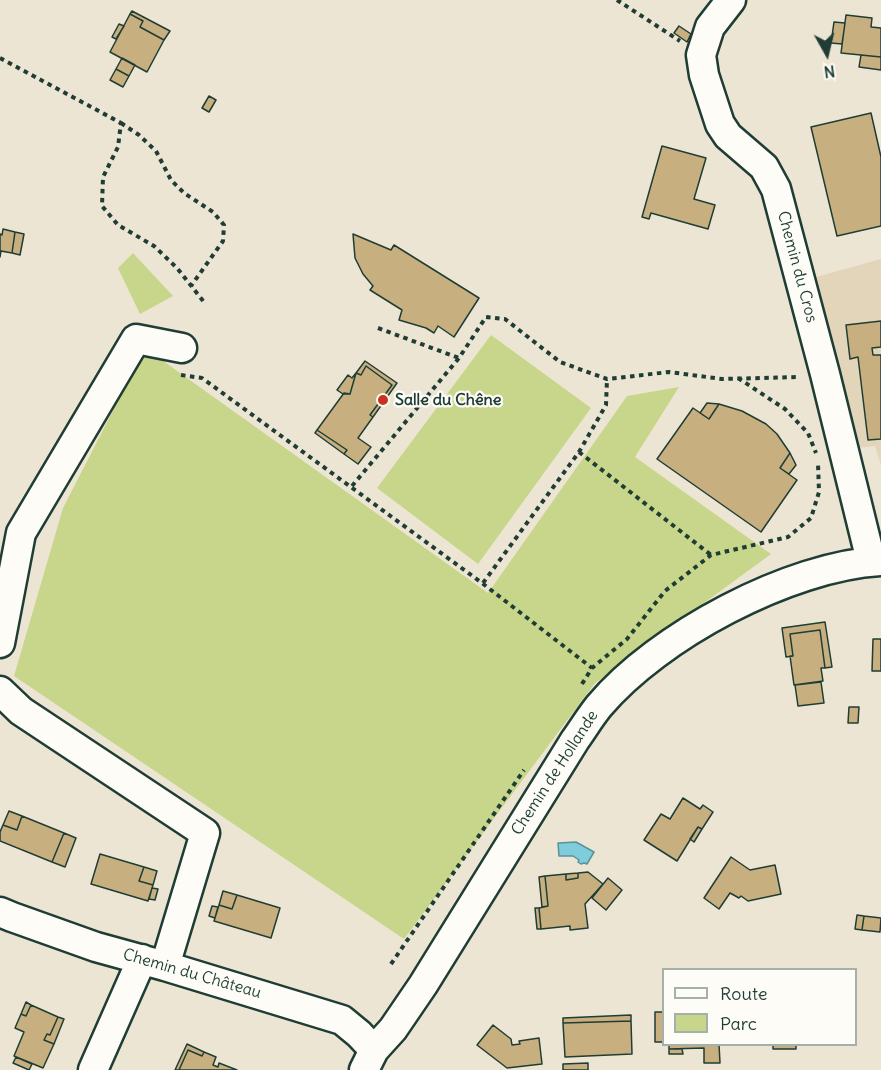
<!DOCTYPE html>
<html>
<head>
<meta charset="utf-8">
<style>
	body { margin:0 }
	#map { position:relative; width:881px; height:1070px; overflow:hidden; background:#ede5d3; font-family:Delius,sans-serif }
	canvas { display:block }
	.legend { position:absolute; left:662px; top:968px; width:195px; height:78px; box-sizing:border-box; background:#fdfcf7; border:2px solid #a4b0a9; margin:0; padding:8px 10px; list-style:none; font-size:18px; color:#1f3d34 }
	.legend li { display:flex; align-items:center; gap:12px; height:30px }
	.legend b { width:30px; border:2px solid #a4b0a9 }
	.north { position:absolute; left:797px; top:24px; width:60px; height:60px; -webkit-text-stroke:4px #fdfcf7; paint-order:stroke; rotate:172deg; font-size:16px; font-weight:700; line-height:24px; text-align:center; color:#1f3d34 }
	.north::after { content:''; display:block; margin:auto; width:21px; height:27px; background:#1f3d34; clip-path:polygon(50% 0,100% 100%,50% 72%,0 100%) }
</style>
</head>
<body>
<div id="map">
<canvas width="881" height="1070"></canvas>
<ul class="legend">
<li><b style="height:8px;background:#fdfcf7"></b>Route</li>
<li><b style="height:16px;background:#c7d68a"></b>Parc</li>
</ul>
<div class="north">N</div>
</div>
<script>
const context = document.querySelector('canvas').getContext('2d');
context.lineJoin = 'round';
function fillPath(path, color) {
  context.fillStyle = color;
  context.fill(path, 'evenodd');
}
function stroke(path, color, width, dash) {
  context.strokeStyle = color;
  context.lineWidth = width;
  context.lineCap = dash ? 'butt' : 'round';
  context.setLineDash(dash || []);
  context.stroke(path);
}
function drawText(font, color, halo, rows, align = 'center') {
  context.font = font + ' Delius,sans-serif';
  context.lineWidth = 4.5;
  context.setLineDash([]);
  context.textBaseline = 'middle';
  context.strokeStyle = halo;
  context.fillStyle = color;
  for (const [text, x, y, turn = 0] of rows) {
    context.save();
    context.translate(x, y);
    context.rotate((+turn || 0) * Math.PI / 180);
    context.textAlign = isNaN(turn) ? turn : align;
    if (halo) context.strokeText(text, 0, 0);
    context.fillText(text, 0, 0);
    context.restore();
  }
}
fillPath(new Path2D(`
	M881,259V465L875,446L856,448L816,277Z`), '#e2d5ba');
fillPath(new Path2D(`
	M133,253L173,296L140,314L118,268Z
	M491,335L591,408L478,564L377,488Z
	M145,348L488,593L627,396L679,387L635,457L771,554L595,683L404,939L14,676L63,508Z`), '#c7d68a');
const water = new Path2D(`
	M576,842L594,852L587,864L584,863L581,864L578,862L579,860L573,856H559L558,843Z`);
fillPath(water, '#7eccdc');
stroke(water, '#589399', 1.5);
const building = new Path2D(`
	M132,11L170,31L164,40L140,27L143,21L130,14Z
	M130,14L143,21L140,27L164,40L147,72L110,52Z
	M846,15L872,18L871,27L881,28V57L841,53Z
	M834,22L845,23L842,44L831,43Z
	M119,24L124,26L116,39L112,37Z
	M679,26L691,34L687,42L674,33Z
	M861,55L881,57V70L859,67Z
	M122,58L135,65L129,76L116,69Z
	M116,69L129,76L123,87L110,80Z
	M209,96L216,100L209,112L202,108Z
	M871,113L881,157V226L837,236L811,127Z
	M662,146L706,158L694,199L715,205L708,229L651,213L649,219L642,217Z
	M3,229L15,232L12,253L1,251L0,257V234L2,235Z
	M15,232L24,234L20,255L12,253Z
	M353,234L391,250L394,245L479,298L454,337L438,326L434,333L426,328L399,320L402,310L370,290L373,286L363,274L355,258Z
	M881,321V347L872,348L873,355H881V439L868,440L858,357L850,359L846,325Z
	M365,361L397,383L373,417L370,415L392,385L366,366L361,375L356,373Z
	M366,366L392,385L370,415L373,417L358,438L371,447L358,464L344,454L347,450L317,430L344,393L350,394L356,373L361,375Z
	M356,373L350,394H343L337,390L348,375L352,378Z
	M707,403L719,404L709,419L700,413Z
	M719,404L742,411L766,424L777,434L790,453L780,468L797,480L761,532L657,459L693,408L709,419Z
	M317,430L347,450L344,454L315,433Z
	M790,453L796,465L789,474L780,468Z
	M825,622L832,667L825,668L820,630L790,634L793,656L786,657L782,628Z
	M820,630L825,668H821L823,681L794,685L790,656H793L790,634Z
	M873,639H881V671H872Z
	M821,682L824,703L798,706L795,685Z
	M849,707H859L858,723H848Z
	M683,798L700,809L703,805L713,812L702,829L698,827L677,861L644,840L661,814L670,819Z
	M9,811L22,816L17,830L3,825Z
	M22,816L64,833L52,862L0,841V832L3,825L17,830Z
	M698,827L702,829L694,842L690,839Z
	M64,833L76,838L65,867L52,862Z
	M100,854L144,867L139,881L153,885L148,901L91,884Z
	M731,857L750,870L775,865L781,894L748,901L741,896L739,898L730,893L719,909L704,898Z
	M144,867L157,871L153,885L139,881Z
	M588,872L603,884L585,904L588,928L570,930V926L541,929L539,908L548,906L545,876L566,874V880L578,878V873Z
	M578,873V878L566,880V874Z
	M545,876L548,906L542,907L539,877Z
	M608,878L622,890L606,910L592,898Z
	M152,888L158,889L155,900L149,899Z
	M223,891L237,895L232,909L219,905Z
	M237,895L280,908L271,938L214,921L219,905L232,909Z
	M212,906L218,907L215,918L209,916Z
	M535,908H539L541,929H537Z
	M857,915L864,916L862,930L855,929Z
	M864,916L881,918L880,932L862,930Z
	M26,1002L31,1005L26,1016L21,1014Z
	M31,1005L58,1017L50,1035L47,1034L44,1040L54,1044L43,1068L14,1056L24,1032L15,1028L21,1014L26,1016Z
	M655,1012H664V1042H655Z
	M631,1015V1021L563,1023V1018Z
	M58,1017L64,1019L54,1044L44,1040L47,1034L50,1035Z
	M631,1021L632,1054L565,1057L563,1023Z
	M493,1025L511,1039L512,1045L520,1044L519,1041L539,1038L542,1064L507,1068L477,1045Z
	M187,1044L204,1052L202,1056L188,1050L179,1070H175Z
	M669,1044H719L720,1063H704V1048L669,1049Z
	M773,1044H796V1049H773Z
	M669,1049H682L683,1054H669Z
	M188,1050L202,1056L204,1052L216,1057L213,1065L218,1067L219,1063L237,1070H179Z
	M16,1057L32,1064L29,1070L13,1063Z
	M588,1063V1070H563V1064Z`);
fillPath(building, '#c7af7f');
stroke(building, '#1f3d34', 1.5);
const minor = new Path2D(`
	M731,0L710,27L701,55L704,75L720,124L728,136L764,167L776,189L825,374L871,561
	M0,643L21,533L136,339L182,348
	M0,691L21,711L205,833L165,966
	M0,912L12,917L96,947L165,966L342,1020L359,1034L374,1050
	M93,1070L142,959
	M364,1070L374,1050L393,1029L423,985L575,740C583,729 590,717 599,706C658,636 789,566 881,561`);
stroke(minor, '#1f3d34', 33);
stroke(new Path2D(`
	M617,0L680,41
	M0,58L121,123L118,147L103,177L102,206L118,225L154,246L177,268L204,302
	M121,123L139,135L156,151L171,180L184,193L213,212L224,225L223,241L191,286
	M378,328L459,358
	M181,375L202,378L482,583L592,668
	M738,378L785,409L808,433L816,453
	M579,452L711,555
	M352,486L459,358L486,317L505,319L560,362L607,379L669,372L722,379L800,377
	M483,583L579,452L606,405L607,379
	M582,684L592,668L627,639L665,591L711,555L788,537L811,518L819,492L818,463
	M391,964L524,770`), '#1f3d34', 4, [4.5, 4.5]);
stroke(minor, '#fdfcf7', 28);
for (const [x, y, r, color] of [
	[383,400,6,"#c8321e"]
]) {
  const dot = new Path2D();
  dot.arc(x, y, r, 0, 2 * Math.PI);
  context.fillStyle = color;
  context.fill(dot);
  stroke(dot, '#fdfcf7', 2);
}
drawText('16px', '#1f3d34', '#fdfcf7', [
	["Chemin du Cros",797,267,75],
	["Chemin de Hollande",555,773,-57],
	["Chemin du Château",192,974,16]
]);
drawText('bold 16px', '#1f3d34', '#fdfcf7', [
	["Salle du Chêne",395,400]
], 'left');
</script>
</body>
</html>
